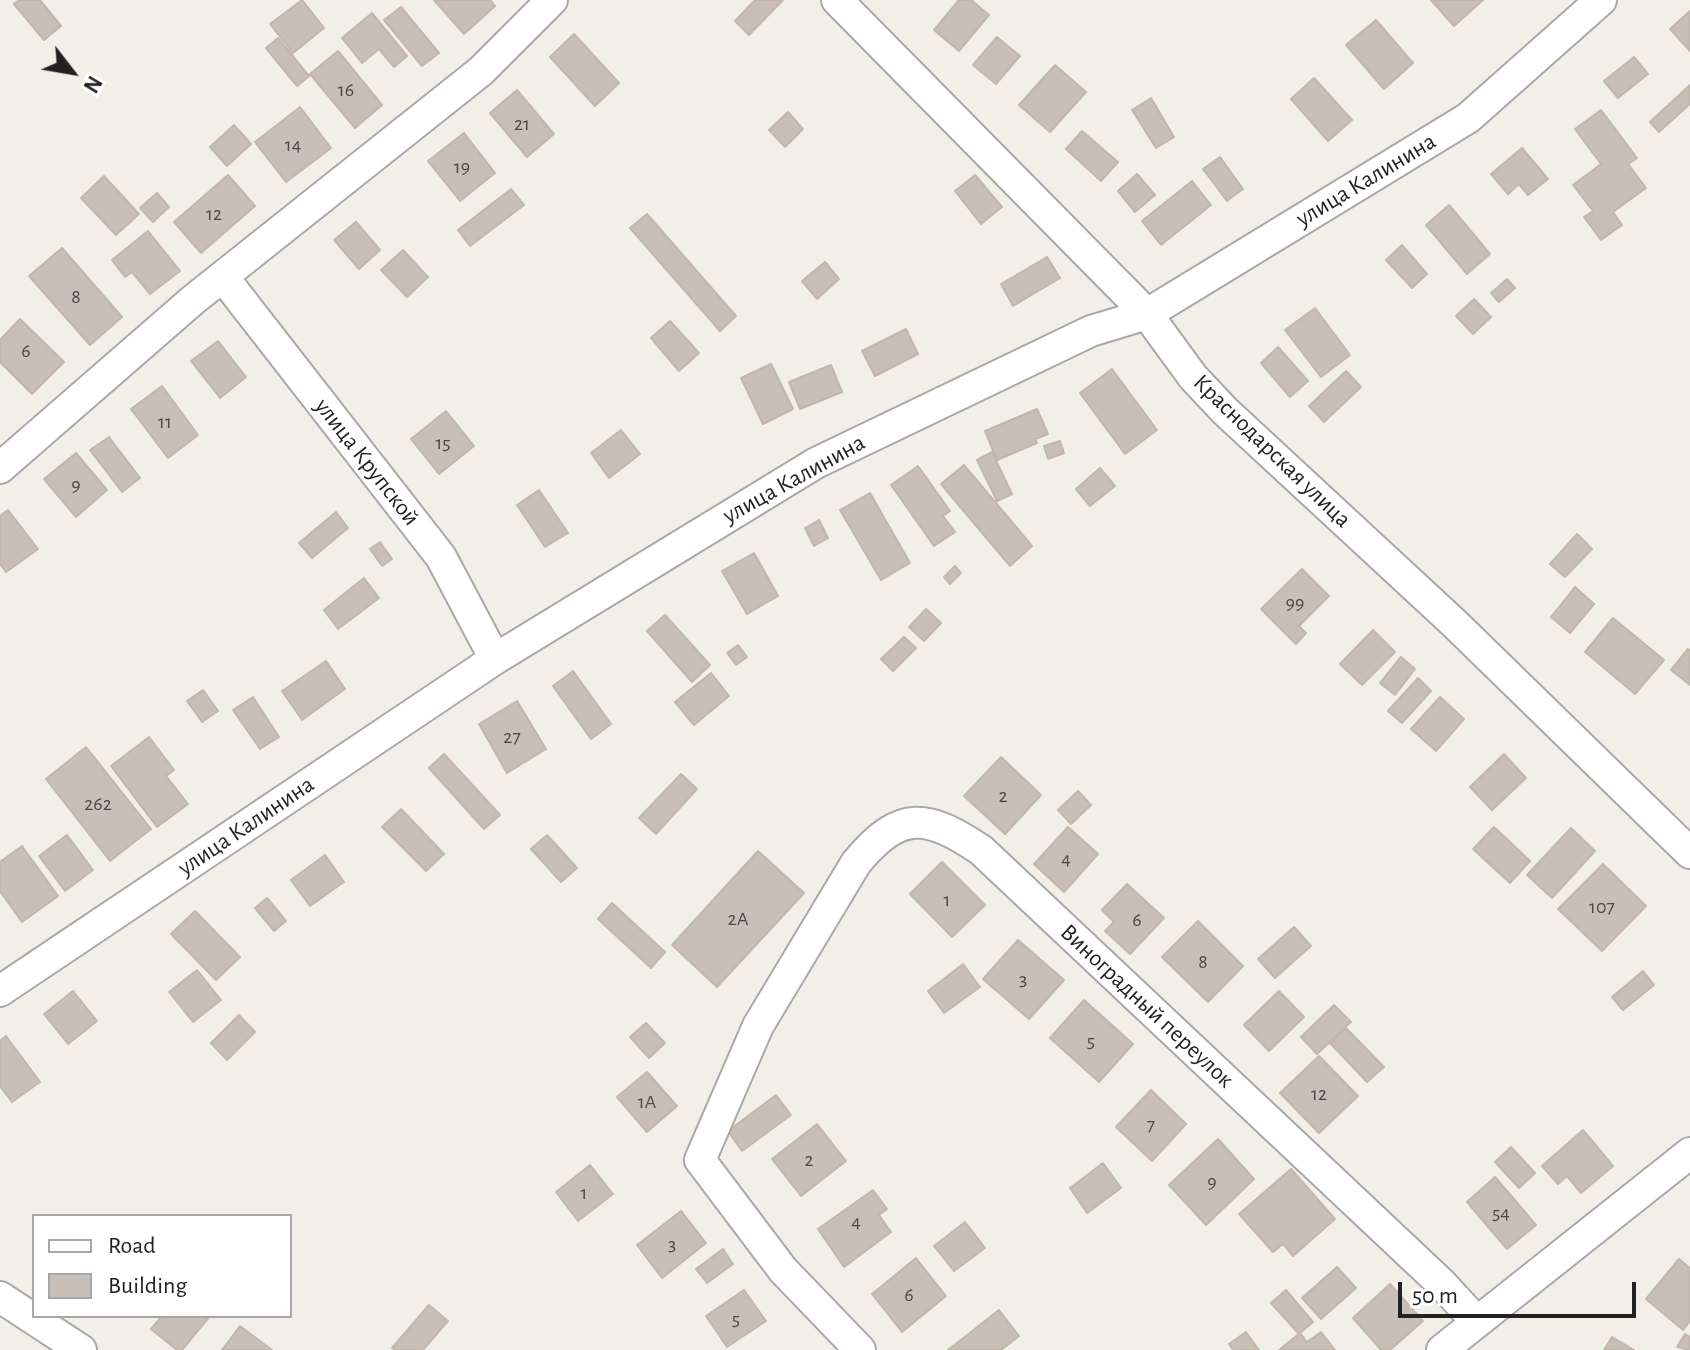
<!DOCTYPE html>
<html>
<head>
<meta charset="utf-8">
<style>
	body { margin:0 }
	#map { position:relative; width:1690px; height:1350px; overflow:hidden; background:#f2efe9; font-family:"Alegreya Sans",sans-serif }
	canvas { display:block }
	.legend { position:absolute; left:32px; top:1214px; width:260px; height:104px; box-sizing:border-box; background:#fff; border:2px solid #a7a7a7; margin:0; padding:10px 14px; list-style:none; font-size:24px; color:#222 }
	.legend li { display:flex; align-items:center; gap:16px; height:40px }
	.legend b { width:40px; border:2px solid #a7a7a7 }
	.north { position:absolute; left:32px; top:32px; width:80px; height:80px; -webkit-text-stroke:6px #fff; paint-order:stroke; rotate:121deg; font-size:22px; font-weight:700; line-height:32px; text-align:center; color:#222 }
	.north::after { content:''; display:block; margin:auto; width:28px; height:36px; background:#222; clip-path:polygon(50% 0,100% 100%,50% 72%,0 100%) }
	.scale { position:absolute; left:1398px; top:1282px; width:238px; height:36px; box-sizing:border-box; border:4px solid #222; border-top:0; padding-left:10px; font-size:24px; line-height:28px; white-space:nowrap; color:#222; -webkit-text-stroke:6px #fff; paint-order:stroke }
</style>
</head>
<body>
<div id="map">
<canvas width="1690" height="1350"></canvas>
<ul class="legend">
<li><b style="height:10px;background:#fff"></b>Road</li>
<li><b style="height:22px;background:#c7bfb8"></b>Building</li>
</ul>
<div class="north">N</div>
<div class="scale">50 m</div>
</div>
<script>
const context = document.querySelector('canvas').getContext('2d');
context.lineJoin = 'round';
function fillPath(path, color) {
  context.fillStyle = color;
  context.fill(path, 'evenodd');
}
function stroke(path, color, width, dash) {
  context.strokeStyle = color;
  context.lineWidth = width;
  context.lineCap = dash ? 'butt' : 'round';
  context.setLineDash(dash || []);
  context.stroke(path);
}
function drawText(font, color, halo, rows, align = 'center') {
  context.font = font + ' "Alegreya Sans",sans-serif';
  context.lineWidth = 6;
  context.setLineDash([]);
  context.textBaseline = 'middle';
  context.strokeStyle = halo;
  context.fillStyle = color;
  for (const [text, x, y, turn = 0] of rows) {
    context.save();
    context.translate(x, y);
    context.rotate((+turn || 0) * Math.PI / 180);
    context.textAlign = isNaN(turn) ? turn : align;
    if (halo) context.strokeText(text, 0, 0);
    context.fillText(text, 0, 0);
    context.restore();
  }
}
const building = new Path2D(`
	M19,0H40L61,26L44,40L14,4Z
	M302,0L324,28L293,53L270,24Z
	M434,0H490L495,6L464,34Z
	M755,0H783L749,35L735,21Z
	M959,0H971L989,15L959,51L934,30Z
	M1431,0H1483L1454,26Z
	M401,7L439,53L422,66L384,20Z
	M1690,11V51L1670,29Z
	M372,13L407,56L394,67L379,49L362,63L342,38Z
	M1376,20L1413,63L1384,89L1346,45Z
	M574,34L619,83L595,106L550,57Z
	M997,37L1020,56L996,84L973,65Z
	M278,38L309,76L297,86L266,48Z
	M338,51L382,105L355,128L310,74Z
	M1634,57L1648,74L1618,98L1604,81Z
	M1055,65L1086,92L1050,132L1019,105Z
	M1314,78L1352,120L1328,141L1291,99Z
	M1690,85V104L1659,132L1650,122Z
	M517,90L554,134L527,157L490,113Z
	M1151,98L1174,137L1156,148L1132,110Z
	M300,107L331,148L286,182L255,142Z
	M1601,110L1637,158L1628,164L1646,188L1613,212L1622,225L1601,240L1584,217L1593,211L1573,185L1601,164L1575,129Z
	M788,112L803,129L785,147L769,130Z
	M234,125L251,144L227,166L210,147Z
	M1082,131L1118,162L1101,181L1066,149Z
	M464,133L495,173L460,201L428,161Z
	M1522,148L1548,179L1528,195L1519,184L1508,194L1491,174Z
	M1220,157L1243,189L1227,201L1203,169Z
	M1137,174L1155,195L1135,212L1118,191Z
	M228,175L255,206L201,253L174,222Z
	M975,175L1002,207L981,224L955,191Z
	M104,176L139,214L116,235L81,198Z
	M1192,181L1211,205L1161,245L1142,221Z
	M511,189L524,205L470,246L458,230Z
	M157,193L169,207L153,222L140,208Z
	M1449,205L1490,254L1467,274L1426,225Z
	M647,214L736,316L720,331L630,228Z
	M356,222L380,250L359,269L334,240Z
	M148,231L180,271L150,294L132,272L125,277L112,260Z
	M1402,245L1427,274L1412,288L1386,260Z
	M62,248L122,317L90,345L29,276Z
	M403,250L428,277L407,297L381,270Z
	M1047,257L1060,278L1013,306L1001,284Z
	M825,262L839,279L817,299L802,281Z
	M1507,279L1515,288L1499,302L1491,293Z
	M1474,299L1491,317L1473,334L1456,316Z
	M1315,308L1350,355L1321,377L1285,330Z
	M20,319L64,362L32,394L0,362V340Z
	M670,321L699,353L679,371L651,338Z
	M906,329L918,354L875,376L862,351Z
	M218,341L246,377L220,398L191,361Z
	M1278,347L1308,381L1290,397L1261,363Z
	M771,364L793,409L763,424L741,378Z
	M831,365L842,392L800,409L789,382Z
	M1112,369L1157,430L1125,454L1080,393Z
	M1346,371L1361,387L1324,422L1309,406Z
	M162,386L198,435L168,458L131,409Z
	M1037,409L1048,434L1035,439L1037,443L997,460L985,431Z
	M446,411L474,446L439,474L411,439Z
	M621,430L640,454L609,478L591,453Z
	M109,437L140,478L122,492L90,450Z
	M1060,441L1064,453L1048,459L1044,446Z
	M992,452L1012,494L997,501L977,460Z
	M76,453L107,490L76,517L44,479Z
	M964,465L1032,546L1010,566L941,484Z
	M918,466L950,511L943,516L955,532L934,546L891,485Z
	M1100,468L1115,486L1090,506L1076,489Z
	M539,490L568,533L545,547L517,505Z
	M870,493L910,563L881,580L840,510Z
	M8,510L38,549L6,572L0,564V516Z
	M336,512L348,528L312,558L299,543Z
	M819,520L828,538L814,546L805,528Z
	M1577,534L1592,549L1565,577L1550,564Z
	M380,542L392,559L382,566L370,549Z
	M754,553L778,596L747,614L722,571Z
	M955,566L961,573L950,584L944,577Z
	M1302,569L1329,596L1299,626L1306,633L1296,644L1261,609Z
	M364,578L379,598L338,629L324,610Z
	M1575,587L1594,604L1570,633L1551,617Z
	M926,609L941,623L924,641L909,627Z
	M665,615L710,665L692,682L647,631Z
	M1613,618L1664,660L1635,694L1585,652Z
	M1373,630L1395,652L1362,685L1340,664Z
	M904,637L916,648L893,671L881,659Z
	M738,645L747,657L736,665L727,653Z
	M1688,649L1690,651V685L1671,670Z
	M1401,657L1415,669L1395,695L1380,683Z
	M326,661L345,689L302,720L282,691Z
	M573,671L611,724L591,739L553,686Z
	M711,673L729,696L694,725L675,702Z
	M1418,678L1431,691L1402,723L1388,711Z
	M203,690L218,711L202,722L187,701Z
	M253,697L279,737L260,749L233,710Z
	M1440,697L1464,719L1436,751L1411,729Z
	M517,701L546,749L507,773L479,724Z
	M149,737L174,770L166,776L188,804L157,827L111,766Z
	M86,747L151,829L110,861L46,779Z
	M444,754L500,815L484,829L429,768Z
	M1504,754L1526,778L1492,810L1470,787Z
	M1001,757L1041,795L1005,834L964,796Z
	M681,774L697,789L656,834L639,818Z
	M1078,791L1091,805L1071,824L1058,810Z
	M401,809L444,854L426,871L382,827Z
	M1068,827L1098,854L1064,892L1034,864Z
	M1494,827L1530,861L1510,883L1473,849Z
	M1571,828L1595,851L1552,898L1527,875Z
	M67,835L93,870L65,891L39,856Z
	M547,835L577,868L561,882L531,849Z
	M22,846L58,896L22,922L0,891V862Z
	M758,851L804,893L717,987L672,945Z
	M325,855L344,882L310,906L291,880Z
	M942,862L985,905L952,937L910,894Z
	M1603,864L1646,906L1602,951L1558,909Z
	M1127,884L1164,918L1130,954L1105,931L1114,922L1102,910Z
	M267,898L286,921L274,931L255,908Z
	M612,903L665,952L651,968L598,919Z
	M195,911L240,957L216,980L171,934Z
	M1198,921L1243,966L1208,1002L1162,957Z
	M1294,927L1311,946L1275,978L1258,959Z
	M1018,940L1064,980L1029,1019L983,979Z
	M963,964L980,987L944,1013L928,991Z
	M197,970L221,1000L193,1022L169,992Z
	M1643,971L1654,985L1623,1010L1612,997Z
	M73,991L97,1021L68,1044L44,1014Z
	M1279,991L1304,1017L1269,1051L1244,1025Z
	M1084,1000L1133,1044L1099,1082L1050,1038Z
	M1334,1005L1351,1022L1317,1054L1301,1037Z
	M239,1015L255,1032L227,1060L211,1043Z
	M646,1023L665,1043L649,1058L630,1037Z
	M1346,1028L1384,1067L1367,1082L1330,1043Z
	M6,1036L40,1082L12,1102L0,1086V1041Z
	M1319,1056L1358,1096L1319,1133L1280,1093Z
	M647,1072L677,1106L647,1132L617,1097Z
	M1151,1090L1186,1124L1152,1161L1116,1127Z
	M776,1095L791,1115L742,1151L728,1131Z
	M817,1124L846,1161L801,1196L772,1159Z
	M1583,1130L1613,1166L1581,1193L1567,1176L1558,1184L1542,1166Z
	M1218,1139L1254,1179L1206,1225L1169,1185Z
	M1511,1147L1535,1173L1519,1188L1495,1162Z
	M1103,1163L1121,1188L1087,1213L1070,1188Z
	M590,1165L613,1194L578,1221L556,1192Z
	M1291,1169L1335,1219L1293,1256L1283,1244L1273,1252L1239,1214Z
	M1495,1177L1536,1225L1507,1249L1467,1202Z
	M873,1190L887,1209L879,1215L891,1232L844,1267L818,1229Z
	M681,1211L706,1243L662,1278L637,1245Z
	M965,1222L985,1248L954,1271L934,1246Z
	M723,1249L733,1264L707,1283L696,1269Z
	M916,1258L946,1296L902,1332L872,1294Z
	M1679,1259L1690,1268V1321L1683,1330L1646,1299Z
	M1337,1267L1356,1288L1321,1319L1302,1298Z
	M1390,1284L1423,1321L1390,1350H1381L1353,1318Z
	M744,1290L766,1321L727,1347L706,1316Z
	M1286,1290L1313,1322L1299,1334L1271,1303Z
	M429,1305L448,1321L423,1350H395L392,1348Z
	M999,1310L1019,1336L1001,1350H948Z
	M162,1316H210L182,1350H177L151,1329Z
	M240,1326L272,1350H222Z
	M1246,1332L1259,1350H1233L1229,1344Z
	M1321,1332L1335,1350H1279L1300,1333L1307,1342Z
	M1685,1334L1690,1337V1350L1677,1347Z
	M1612,1337L1634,1350H1604Z`);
fillPath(building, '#c7bfb8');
stroke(building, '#c4b6ab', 2);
const street = new Path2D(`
	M837,0L1147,314L1193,377L1225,411L1454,623L1690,853
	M223,277L441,557L495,659
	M0,468L193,300L481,71L552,0
	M0,991L495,659L816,463L1091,331L1147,314L1468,118L1601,0
	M0,1297L81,1350
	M860,1350L783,1270L700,1160L758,1026L856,863C901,808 928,815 981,850L1442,1284L1477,1322
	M1442,1350L1690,1153`);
stroke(street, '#a9a9a9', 34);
stroke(street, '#fff', 30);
drawText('20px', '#4b4948', null, [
	["16",346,90],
	["21",522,124],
	["14",293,145],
	["19",462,167],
	["12",214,214],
	["8",76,297],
	["6",26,351],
	["11",165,422],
	["15",443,443],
	["9",76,485],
	["99",1295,603],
	["27",512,737],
	["2",1003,796],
	["262",98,804],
	["4",1066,859],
	["1",947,900],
	["107",1602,907],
	["2А",738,919],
	["6",1137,920],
	["8",1203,962],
	["3",1023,979],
	["5",1091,1041],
	["12",1319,1094],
	["1А",647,1102],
	["7",1151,1125],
	["2",809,1160],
	["9",1212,1182],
	["1",584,1193],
	["54",1501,1213],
	["4",856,1222],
	["3",672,1244],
	["6",909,1295],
	["5",736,1319]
]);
drawText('24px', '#222', '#fff', [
	["улица Калинина",1366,180,-31],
	["Краснодарская улица",1272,451,44],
	["улица Крупской",367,462,52],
	["улица Калинина",794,479,-29],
	["улица Калинина",246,826,-34],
	["Виноградный переулок",1147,1006,43]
]);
</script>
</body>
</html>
